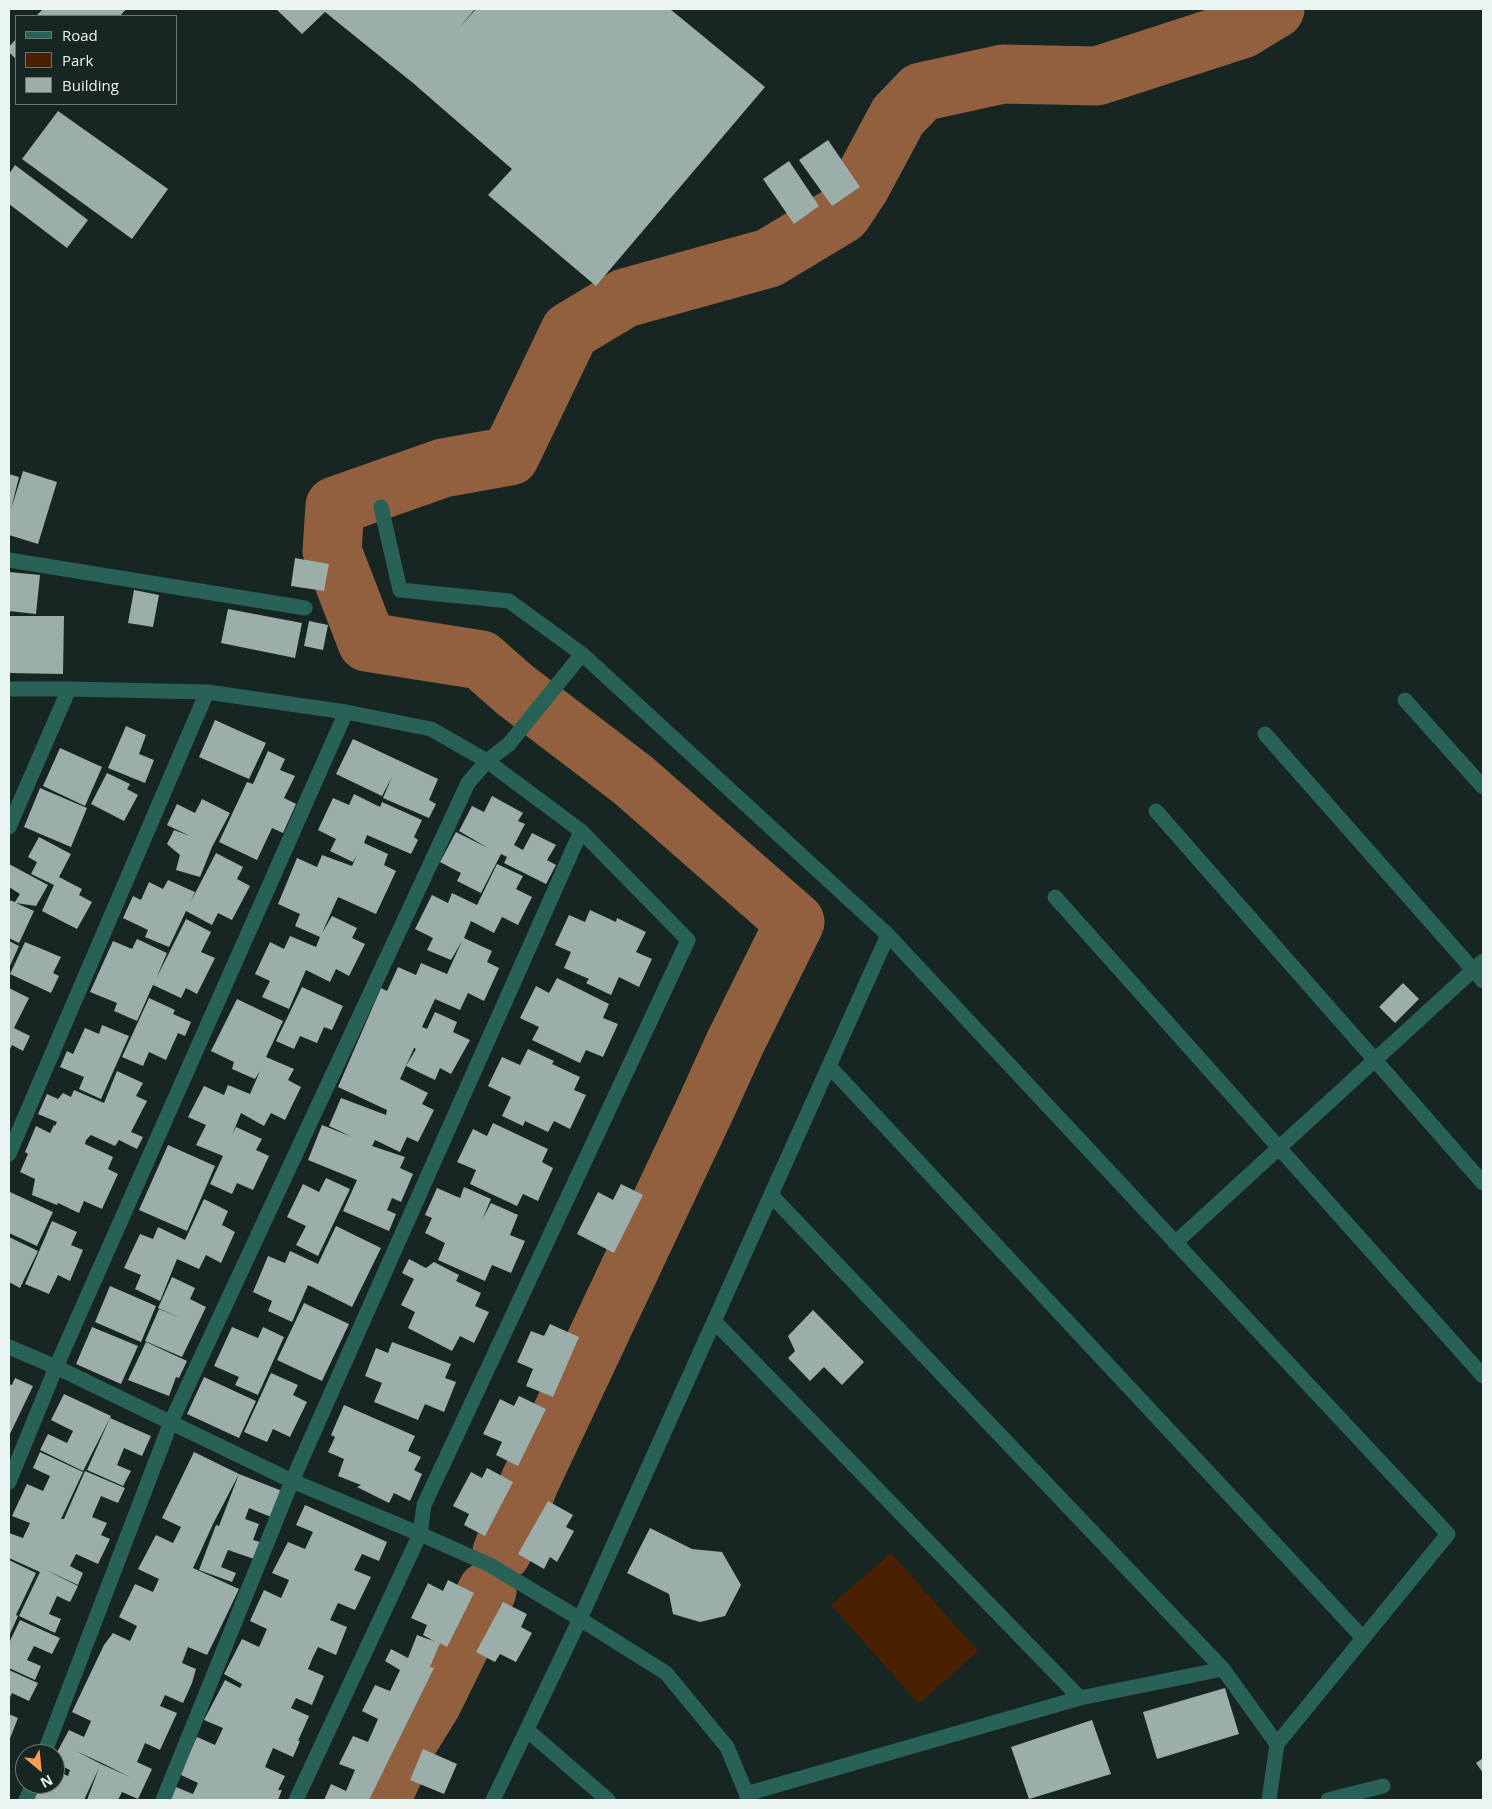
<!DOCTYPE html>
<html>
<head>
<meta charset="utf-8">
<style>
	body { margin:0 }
	#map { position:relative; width:1492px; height:1809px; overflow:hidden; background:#172623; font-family:"Open Sans",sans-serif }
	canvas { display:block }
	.frame { position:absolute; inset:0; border:10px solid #eaf4f1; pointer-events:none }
	.legend { position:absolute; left:15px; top:15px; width:162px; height:90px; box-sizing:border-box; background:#172623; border:1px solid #6b7875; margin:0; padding:6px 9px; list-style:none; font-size:15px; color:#eaf4f1 }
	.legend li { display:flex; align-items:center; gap:10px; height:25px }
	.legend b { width:25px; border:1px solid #6b7875 }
	.north { position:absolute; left:15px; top:1744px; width:50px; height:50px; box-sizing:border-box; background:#172623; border:1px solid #6b7875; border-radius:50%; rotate:152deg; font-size:14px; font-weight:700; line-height:20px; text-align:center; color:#eaf4f1 }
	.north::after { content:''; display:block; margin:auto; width:18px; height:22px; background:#fd9d55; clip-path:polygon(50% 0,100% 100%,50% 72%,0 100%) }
</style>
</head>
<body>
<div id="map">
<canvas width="1492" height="1809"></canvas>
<div class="frame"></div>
<ul class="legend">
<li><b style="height:6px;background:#286257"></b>Road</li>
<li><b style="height:14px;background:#492100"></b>Park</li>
<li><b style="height:14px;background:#9caea9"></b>Building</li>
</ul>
<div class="north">N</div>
</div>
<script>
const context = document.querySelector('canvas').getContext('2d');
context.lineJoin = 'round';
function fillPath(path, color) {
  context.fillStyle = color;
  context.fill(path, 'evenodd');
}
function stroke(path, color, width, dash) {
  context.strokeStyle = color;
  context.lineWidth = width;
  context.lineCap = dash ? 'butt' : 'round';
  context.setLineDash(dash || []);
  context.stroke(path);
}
fillPath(new Path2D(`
	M891,1553L978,1651L919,1704L831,1605Z`), '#492100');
stroke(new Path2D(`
	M502,1552L530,1481L707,1105L735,1043L795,922L633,780L515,690L481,660L367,642L332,551L335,506L443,468L510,456L570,331L625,298L769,258L842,214L860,187L898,116L921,92L1003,74L1097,76L1242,29L1275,9
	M381,1800L406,1745L432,1703L487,1591`), '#92603e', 59);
fillPath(new Path2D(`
	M43,9H126L120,16H36Z
	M276,9H475L459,28L476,9H670L765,87L596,286L488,195L512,169L413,83L325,12L302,34Z
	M16,39V59L9,52V47Z
	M58,111L168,189L132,239L22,159Z
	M828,140L860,187L832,206L799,160Z
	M789,161L819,206L794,224L763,179Z
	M15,165L88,220L67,248L9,204V174Z
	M23,471L57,482L38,544L9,535V474L19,477L11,509Z
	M295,558L329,564L324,591L291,586Z
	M9,572L40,575L36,614L9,611Z
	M134,590L159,595L153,627L128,623Z
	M228,609L302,623L295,658L221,643Z
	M9,616H64L63,674L9,673Z
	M309,621L328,625L323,650L304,646Z
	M215,720L266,743L249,779L199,757Z
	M126,726L146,735L139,754L154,760L145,783L108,768Z
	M353,739L438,779L429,800L436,804L429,818L383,798L392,777L382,796L336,774Z
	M60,748L102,767L85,806L43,786Z
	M268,751L285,759L280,770L295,776L284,798L296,804L283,833L272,828L257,860L219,842L247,782L253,784Z
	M107,773L130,784L127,789L138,795L124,821L91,804Z
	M40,788L87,808L71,847L24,827Z
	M354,794L380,807L382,802L422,820L414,837L418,840L411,854L367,835L364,843L388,854L384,865L396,871L376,914L338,897L322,933L332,916L357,928L352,938L365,944L349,976L336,969L330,982L306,970L289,1009L262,997L270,981L255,974L270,942L284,949L290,936L316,947L320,937L295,926L300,914L278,904L297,858L317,867L322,855L352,866L357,855L353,862L330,851L336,839L318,830L333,798L349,805Z
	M492,796L523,813L518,821L525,824L514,845L523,850L532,833L556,845L547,860L556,865L546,884L504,863L507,857L501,854L481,893L457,881L461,873L440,862L456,832L488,848L459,831L472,806L484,812Z
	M202,799L230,813L212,847L200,877L176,870L180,855L167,844L174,830L190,836L167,825L177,804L195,813Z
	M39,837L71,854L59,877L82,889L79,895L92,902L77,929L42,911L54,885L31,874L37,862L28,857Z
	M216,853L243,867L237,879L250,886L232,920L218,913L212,925L186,911L169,947L145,937L148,930L123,918L133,896L141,900L149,882L163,889L168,880L195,892L190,903Z
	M9,864L48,885L36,906L16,903L34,911L19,943L9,938V900L15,902L20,894L9,887Z
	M497,864L523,876L516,889L532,897L518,925L502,917L494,933L471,921L464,938L492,951L487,962L499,968L484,1001L468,993L460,1010L435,999L422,1027L427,1029L435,1012L457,1022L453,1032L470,1040L451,1074L440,1068L435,1080L406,1066L416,1049L414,1048L400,1079L428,1093L422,1104L434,1110L418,1142L407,1137L400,1152L375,1140L372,1146L405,1157L400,1168L413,1174L401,1202L392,1198L387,1210L396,1214L389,1231L343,1211L357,1180L308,1160L322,1125L352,1137L329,1126L341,1098L386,1115L387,1110L338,1087L381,988L387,991L398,967L416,975L421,963L447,974L462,941L451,960L427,950L433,938L415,929L432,895L448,903L452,893L477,905Z
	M590,910L616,922L617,918L646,932L636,952L652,959L639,987L619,977L611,995L586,983L589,979L564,968L571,952L555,945L569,915L585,922Z
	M186,919L211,932L201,952L215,958L197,994L186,988L181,998L153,985L137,1021L114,1011L117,1003L90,992L113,941L132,949L137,939L167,953L156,979Z
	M9,941L19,946L9,968Z
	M25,942L61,957L53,973L59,976L51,993L10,974Z
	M557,978L609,1004L603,1018L618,1024L603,1057L586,1050L580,1063L532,1040L539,1027L520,1018L536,986L549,993Z
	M1403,983L1419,999L1395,1023L1379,1007Z
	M302,987L343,1006L332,1030L324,1027L317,1043L300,1036L294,1049L276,1041Z
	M9,988L29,998L14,1028L30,1036L23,1051L12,1045L9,1051Z
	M149,998L175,1010L173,1014L191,1022L185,1036L178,1033L166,1060L149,1052L143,1066L122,1057Z
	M237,999L283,1021L266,1057L294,1069L288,1080L301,1087L285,1120L271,1113L264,1126L241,1113L232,1135L236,1127L262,1139L256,1150L269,1156L253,1190L237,1183L232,1194L210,1184L223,1156L196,1145L206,1125L188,1117L204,1086L224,1095L228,1085L250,1094L260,1071L255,1079L232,1069L234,1062L211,1051Z
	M102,1025L129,1036L101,1099L79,1089L84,1077L60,1067L67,1051L73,1054L85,1028L99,1034Z
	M528,1049L554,1061L552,1064L580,1077L574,1090L586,1095L570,1129L554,1121L548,1132L525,1121L523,1126L502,1116L511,1097L488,1086L502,1057L520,1065Z
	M117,1071L143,1083L136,1096L147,1101L131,1132L143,1137L137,1149L119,1140L115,1146L91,1135L86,1140L85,1144L113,1157L108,1169L118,1174L102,1209L84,1201L79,1213L58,1203L57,1205L32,1195L35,1179L20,1172L28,1154L25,1152L36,1126L50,1133L54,1125L55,1126L57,1122L38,1114L47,1094L58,1099L63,1093L71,1097L74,1090L104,1103Z
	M493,1123L548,1149L542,1162L553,1168L538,1201L523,1194L517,1206L470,1184L476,1170L457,1162L473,1129L487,1136Z
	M168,1145L215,1166L187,1231L139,1210Z
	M326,1178L350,1189L318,1256L296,1245L306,1226L287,1217L303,1184L319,1192Z
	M621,1184L643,1195L614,1253L577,1234L598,1192L613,1200Z
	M464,1187L491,1199L482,1220L491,1203L518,1215L510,1235L525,1241L511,1273L492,1265L485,1281L438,1260L445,1243L425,1233L432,1218L425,1215L437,1188L460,1198Z
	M10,1192L53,1212L37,1246L9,1233V1196Z
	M204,1199L228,1211L222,1225L235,1232L221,1263L206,1255L199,1269L177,1259L160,1301L135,1289L141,1275L124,1268L140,1234L153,1239L158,1227L185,1240Z
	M52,1221L77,1232L71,1245L83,1250L70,1281L58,1275L49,1294L25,1284Z
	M336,1226L381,1248L352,1307L308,1285L292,1322L268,1311L272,1301L253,1292L268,1256L285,1263L290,1251L318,1264Z
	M9,1237L38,1251L20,1288L9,1282Z
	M409,1259L426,1268L434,1262L459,1275L456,1281L481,1293L475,1306L489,1312L474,1343L460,1336L452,1351L408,1328L415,1312L401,1305L414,1279L402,1273Z
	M172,1277L195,1288L190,1299L206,1307L182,1357L145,1341L159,1309L180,1318L158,1308Z
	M110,1286L156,1306L141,1342L95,1322Z
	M304,1303L349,1324L322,1381L277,1360Z
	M813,1310L864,1362L842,1385L824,1367L810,1381L788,1358L795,1351L788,1336Z
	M550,1324L579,1337L553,1397L526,1386L533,1369L517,1362L531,1331L544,1336Z
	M92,1327L138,1346L121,1384L76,1364Z
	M232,1327L258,1338L263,1327L284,1337L258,1395L235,1385L239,1377L214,1366Z
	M146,1342L187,1361L179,1378L176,1377L169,1396L128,1380Z
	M392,1342L451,1364L445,1378L456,1382L444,1412L425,1404L418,1420L374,1402L382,1383L365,1376L376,1348L388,1353Z
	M271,1373L298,1385L293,1395L307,1402L290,1437L273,1429L267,1442L244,1432Z
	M204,1377L256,1401L239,1438L187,1414Z
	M15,1378L33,1386L9,1436V1384L12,1385Z
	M64,1394L111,1416L83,1471L40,1450L48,1434L67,1443L73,1431L51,1420Z
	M519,1396L546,1409L518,1466L496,1455L502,1442L483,1434L500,1399L514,1406Z
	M344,1405L415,1436L408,1451L421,1457L414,1470L422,1474L410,1501L394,1493L389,1503L357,1487L361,1485L338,1476L344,1459L328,1452L335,1437L331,1435Z
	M110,1418L151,1436L142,1456L124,1448L117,1465L131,1471L123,1486L87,1470Z
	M40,1452L83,1472L61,1519H64L85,1471L125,1488L118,1503L101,1496L92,1517L107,1523L101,1535L110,1539L98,1564L76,1554L70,1566L83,1573L78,1585L44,1569L78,1586L70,1602L57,1596L49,1614L61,1619L55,1633L19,1616L40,1572L9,1558V1533L23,1538L30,1523L12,1516L27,1484L43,1491L50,1476L33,1468Z
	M194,1452L239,1474L213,1524L193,1568L239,1589L216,1637L207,1655L188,1647L182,1663L196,1669L192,1683L183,1703L165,1695L160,1706L177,1713L160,1750L145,1743L137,1762L152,1769L138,1799L122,1792L118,1800H87L99,1768L84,1800H32L40,1784H55V1770L68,1776L70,1770L55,1763V1756L69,1730L84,1737L91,1721L72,1712L104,1645L113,1633L130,1641L137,1626L119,1617L135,1584L153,1592L159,1579L138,1569L156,1535L173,1543L181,1527L162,1518ZM76,1751L102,1763L130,1777L101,1764Z
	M487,1468L513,1482L485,1536L464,1525L469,1514L453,1506L471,1472L482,1478Z
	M239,1474L282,1491L271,1517L249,1508L245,1519L259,1524L253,1540L260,1542L254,1559L228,1550L221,1567L236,1573L232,1582L199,1570L216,1525L219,1526Z
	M548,1501L573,1515L566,1527L574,1531L557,1562L550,1557L544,1569L518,1554Z
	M305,1505L387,1542L379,1561L362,1554L354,1570L371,1577L355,1610L338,1603L330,1620L347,1627L336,1655L318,1647L313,1657L308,1669L324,1676L312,1705L296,1698L291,1708L309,1716L298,1741H300L293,1757L273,1748L265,1767L285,1776L278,1790H282L278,1800H169L176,1787L193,1794L198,1783L179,1774L197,1737L215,1745L223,1728L204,1720L225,1680L240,1688L242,1684L224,1674L242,1639L259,1647L267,1629L250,1621L264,1590L281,1598L289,1580L272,1573L288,1542L305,1549L313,1532L296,1525Z
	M650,1528L692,1549L722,1552L741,1585L725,1616L700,1622L673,1614L669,1594L627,1573Z
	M9,1560L36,1573L16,1615L18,1616L9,1636Z
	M448,1580L474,1593L447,1647L440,1643L430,1667L434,1668L369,1800H324L331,1784L346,1791L355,1770L339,1764L353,1736L368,1742L378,1719L362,1711L375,1685L390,1691L400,1670L385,1661L391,1649L408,1658L417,1635L436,1642L423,1635L427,1625L411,1618L428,1583L443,1591Z
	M503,1602L527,1614L521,1627L532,1633L516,1662L500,1654L495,1662L476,1652Z
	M20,1620L60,1638L52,1654L34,1646L27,1660L41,1666L35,1680L9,1668V1643Z
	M9,1670L38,1683L29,1701L12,1693L9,1700Z
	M1225,1688L1239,1734L1157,1759L1143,1712Z
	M9,1714L18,1718L9,1741Z
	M1092,1720L1111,1774L1029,1799L1011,1747Z
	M423,1749L457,1764L444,1794L410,1780Z
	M1483,1758V1773L1476,1763Z`), '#9caea9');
stroke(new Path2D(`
	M381,507L400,590L509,601L582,654L888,935L1448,1534L1277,1744L1269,1800
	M9,560L305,608
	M9,689H69L207,692L346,712L431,729L487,761L581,831L688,940L424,1505L420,1534L296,1800
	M1405,700L1483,787
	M1265,734L1483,981
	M1156,811L1483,1183
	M9,827L69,689
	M1055,897L1483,1376
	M829,1066L1363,1638
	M9,1154L207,692
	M771,1195L1223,1669L1277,1744
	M1175,1243L1483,961
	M714,1321L1080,1698
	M9,1347L56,1367L292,1481L420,1534L490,1565L580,1619L666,1673L727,1747L749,1800
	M9,1482L56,1367L346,712
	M527,1730L608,1800
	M44,1754L171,1422L468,783L487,761L509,744L582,654
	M746,1794L1080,1698L1223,1669
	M26,1800L33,1784
	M163,1800L292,1481L581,831
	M493,1800L580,1619L888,935
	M1328,1800L1383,1786`), '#286257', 15);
</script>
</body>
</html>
